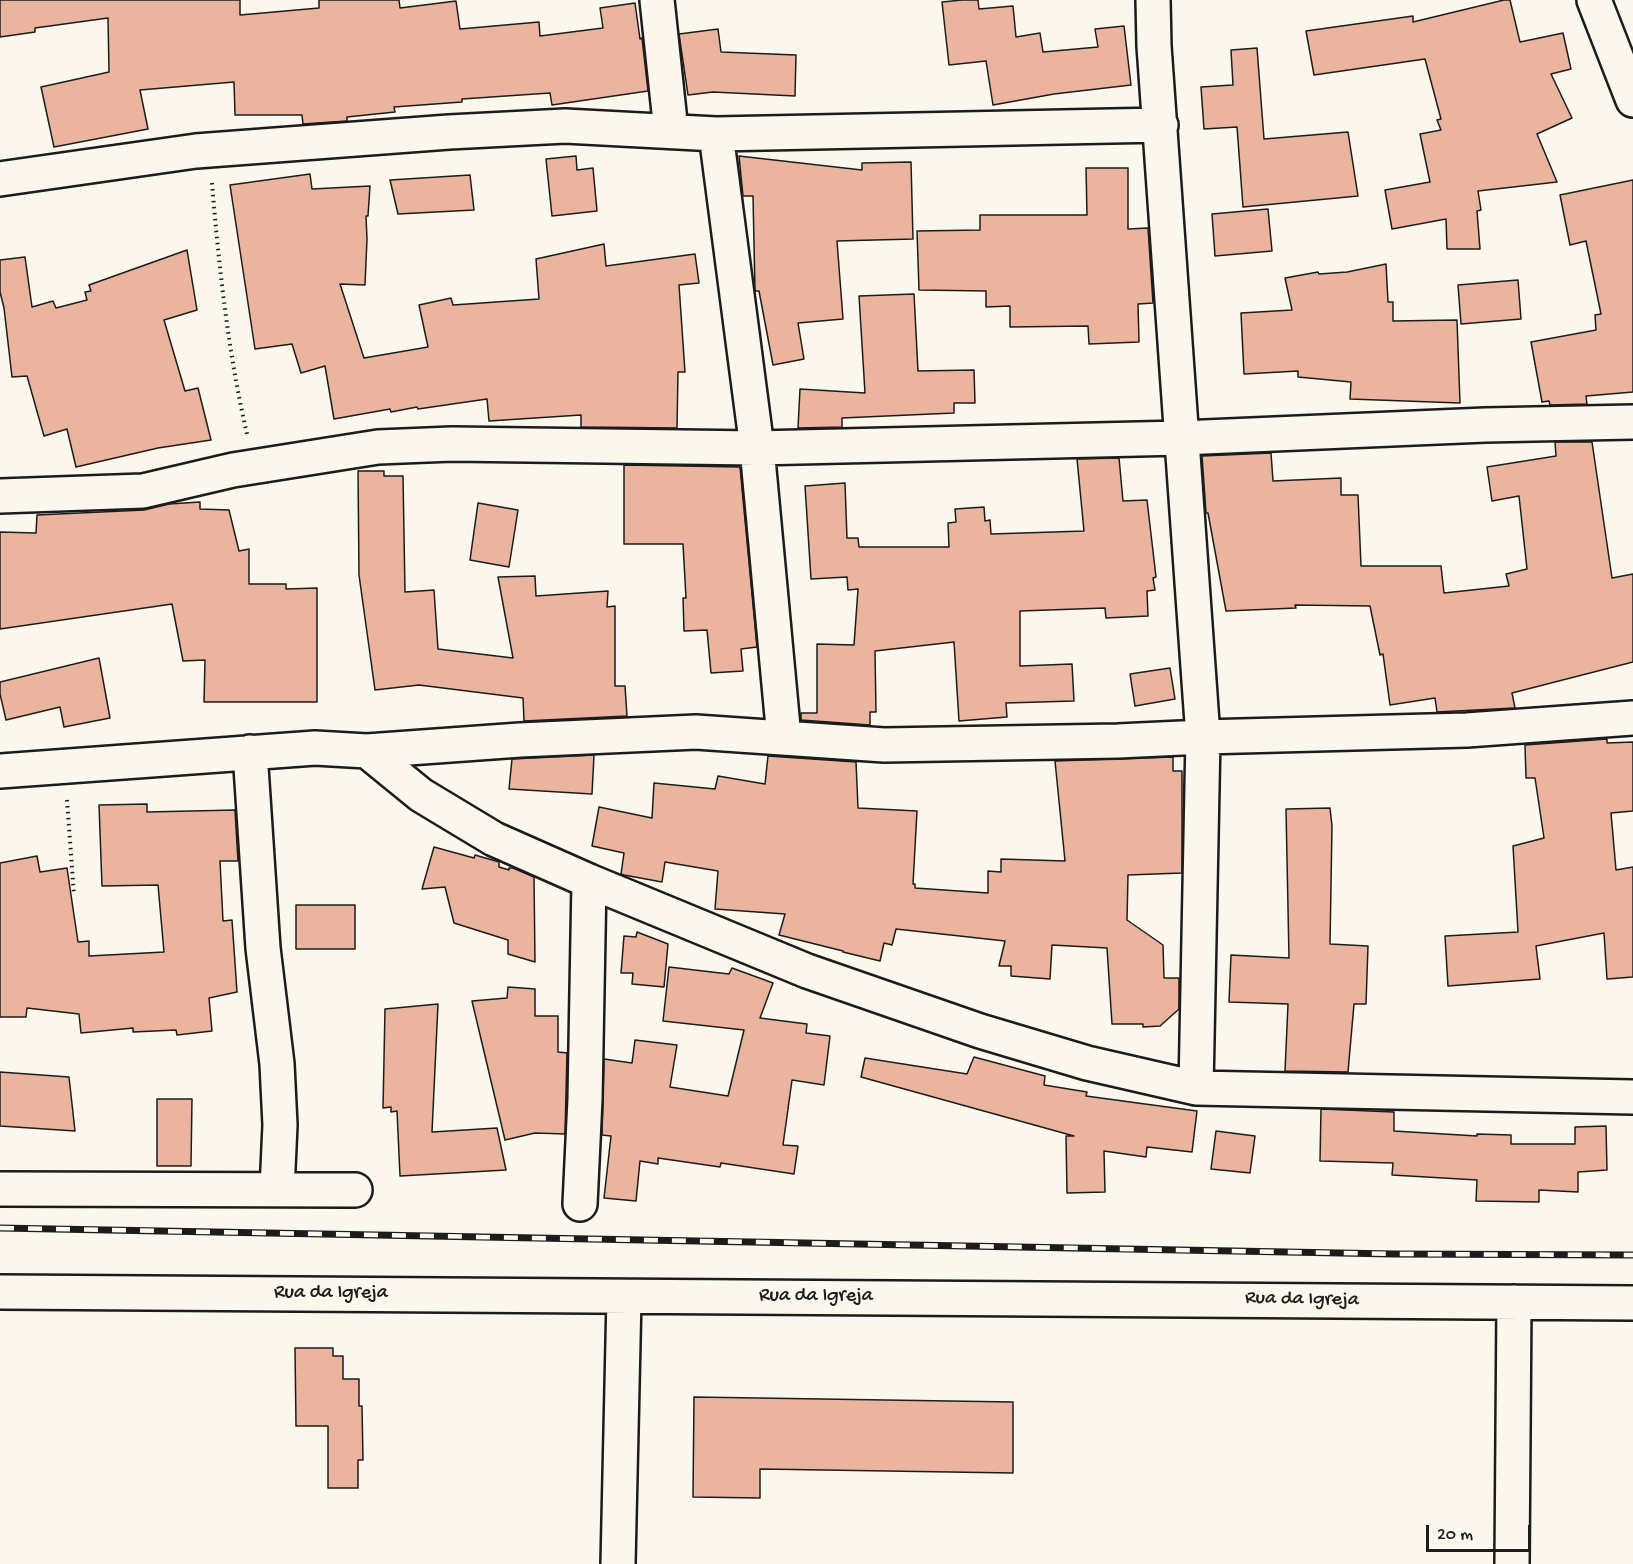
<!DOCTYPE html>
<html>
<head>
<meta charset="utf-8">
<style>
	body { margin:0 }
	#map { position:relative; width:1633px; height:1564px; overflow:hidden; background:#fbf7ec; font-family:"Gochi Hand",sans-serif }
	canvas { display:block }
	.scale { position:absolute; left:1426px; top:1525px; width:105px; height:27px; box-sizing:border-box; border:3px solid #1c1c1c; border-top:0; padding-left:8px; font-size:18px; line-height:21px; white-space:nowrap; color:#1c1c1c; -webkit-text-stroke:4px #fbf7ec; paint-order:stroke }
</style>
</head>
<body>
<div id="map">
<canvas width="1633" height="1564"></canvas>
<div class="scale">20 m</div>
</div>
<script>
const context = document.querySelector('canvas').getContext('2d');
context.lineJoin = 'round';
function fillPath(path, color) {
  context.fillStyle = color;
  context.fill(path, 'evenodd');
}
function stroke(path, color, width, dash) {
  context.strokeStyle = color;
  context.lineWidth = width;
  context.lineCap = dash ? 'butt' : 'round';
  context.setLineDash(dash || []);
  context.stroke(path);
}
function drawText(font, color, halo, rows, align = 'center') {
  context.font = font + ' "Gochi Hand",sans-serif';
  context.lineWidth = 6;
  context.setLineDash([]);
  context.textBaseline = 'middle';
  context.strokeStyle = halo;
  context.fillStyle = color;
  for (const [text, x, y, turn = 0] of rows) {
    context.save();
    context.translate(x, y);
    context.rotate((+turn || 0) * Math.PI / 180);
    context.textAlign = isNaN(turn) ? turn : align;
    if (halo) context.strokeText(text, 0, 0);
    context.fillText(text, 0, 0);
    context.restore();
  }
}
const building = new Path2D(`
	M0,0H240V15L319,8V0H399L400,8L456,1L460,29L539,22L540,36L603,28L600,8L635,3L640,39L642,38L648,91L552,105L550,93L462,99V102L394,107L395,112L347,117V121L303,124L302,115H235L234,82L140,90L148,129L54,147L41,87L109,72L108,18L35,28V32L0,37Z
	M962,0H978L979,9L1013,6L1016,37L1040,33L1043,52L1098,47L1095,29L1124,26L1131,85L1054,94L993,105L986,61L949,65L942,2Z
	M1504,0H1510L1520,42L1563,33L1571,69L1551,74L1572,118L1537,134L1557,182L1478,191L1481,210L1477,211L1480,249H1447L1446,219L1392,229L1385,190L1430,182L1420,134L1441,130L1437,120L1441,119L1425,59L1314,75L1306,31L1413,16V22Z
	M718,29L721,52L796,55L795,96L713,92L688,95L679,34Z
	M1257,48L1264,139L1348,132L1358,196L1243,207L1237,127L1204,129L1201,87L1233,85L1231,50Z
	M576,156L577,170L593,168L597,211L552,216L546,159Z
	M739,156L862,170V163L911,162L913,239L837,241L843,319L798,323L804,359L773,365L759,291H755L753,196H743Z
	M1086,168H1128V229L1148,228L1153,303L1138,304L1139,342L1089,344L1088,326L1010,327V306L986,307V291L919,290L917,231L980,230V215H1087Z
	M310,174L312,189L370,186L368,216H366L367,239L365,285L340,284L364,358L428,347L419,305L451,298L453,305L539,299L536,259L604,244L606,266L695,254L699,283L679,285L685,372H678L677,428L581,427V415L489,421L487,399L418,409L417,407L391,412L390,409L334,419L325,366L301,373L292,344L255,349L230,185Z
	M470,175L474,210L398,214L390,180Z
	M1633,180V392L1586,396L1587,404L1550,405L1549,401L1542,402L1531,342L1596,330L1595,315L1601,314L1586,241L1570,245L1560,195Z
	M1268,209L1272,251L1215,256L1212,214Z
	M187,250L197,310L164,320L185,391L198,388L211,440L158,448L76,467L67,429L44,436L27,376L12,377L4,308L0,292V260L25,257L32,307L53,301L56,308L87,300L85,292L91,291L89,285Z
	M1386,264L1388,302H1393V321L1457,320L1460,403L1350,399L1351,382L1298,377V371L1244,374L1241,313L1292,310L1285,278L1318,272L1319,274L1347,272Z
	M1518,280L1521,319L1461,324L1458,285Z
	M914,294L918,371L974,370L975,403H954V413L842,418V427L798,428L800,389L865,393L859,296Z
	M1555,442H1592L1612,578L1633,574V662L1512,693L1515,708L1437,712L1435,698L1390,705L1383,654L1380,655L1370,606L1295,605L1296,608L1226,611L1208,513H1206L1202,456L1271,453L1273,481L1341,478V495H1358L1361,566H1441L1444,593L1509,586L1506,574L1527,569L1519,496L1492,501L1487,467L1556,456Z
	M1119,458L1123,501L1147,500L1156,577L1153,578L1155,590L1147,591L1148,616L1106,618L1105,608L1020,611V666L1072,664L1074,701L1006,703L1007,717L959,721L954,642L875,651L876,712H870V725L801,720V713H817V644L854,645L858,589L848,590L847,577L811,579L805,486L845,483L847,538H858L859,547H949L948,523L956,522L955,509L984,507L985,521L990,520L991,534L1084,531L1077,459Z
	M624,465L740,467L757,647L741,649L743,671L711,673L707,630L684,631L683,598H686L683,544H624Z
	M358,471H384V476H403L405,592L434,590L438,649L513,658L498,577L535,576L536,596L608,591L607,607L615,606V686H625L627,716L524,721L523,698L419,685L375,690L359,575Z
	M200,502V509L229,510L239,551L249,549V584H286V589L317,588V702H204L205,660L183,661L172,604L0,629V532L36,533L37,515L144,510L169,504Z
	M478,503L518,510L509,567L470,560Z
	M99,658L110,718L64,727L60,707L6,720L0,694V682Z
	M1170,668L1175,699L1135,706L1130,674Z
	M1607,739V743L1633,742V811L1611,813L1616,870L1633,867V977L1607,979L1604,933L1536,946L1540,979L1448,986L1445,936L1518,932L1513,846L1544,838L1535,778H1526L1525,745Z
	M594,755L592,794L509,789L512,759Z
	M768,756L856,762L858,808L917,811L913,884H915V888L988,893V871L1001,872V859L1065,861L1055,761L1173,757V771H1182V873L1128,875L1127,920L1163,945L1164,978H1179V1009L1160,1026L1143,1027V1024H1112L1107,948L1052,945L1050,979L1011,976V966H999L1005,941L896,929L892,945L884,943L880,961L843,952V951L779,935L785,914L715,909L718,871L665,862L662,882L624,875L621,874L624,853L592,846L599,807L652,818L654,783L715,789L718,776L765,784Z
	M147,804V812L235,810L238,861H220L223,921L232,920L237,992L209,998L212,1031L177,1035L176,1030L133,1032V1028L81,1033L79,1014L27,1008L26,1017H0V863L37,856L40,872L67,868L78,942L89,941V956L164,952L158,885L102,886L99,805Z
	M1330,808L1332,826L1330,944L1368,946L1366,1004H1354L1348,1072L1285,1071L1288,1004L1229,1002L1231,955L1289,958L1286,809Z
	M434,847L474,858L475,855L499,862V867L509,870V868H513L534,877L535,962L508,954V940L454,923L445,887L422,889Z
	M296,905H355V949H296Z
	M637,932L668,944L664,987L632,984L633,973H621L624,936L636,937Z
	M669,967L729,974L732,968L773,983L760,1018L807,1024L806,1033L830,1036L824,1085L792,1080L783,1145L798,1146L794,1174L721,1163L720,1167L658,1158V1164L640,1161L636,1201L604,1198L611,1136L602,1135L604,1059L632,1063L635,1040L677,1045L670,1087L728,1096L744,1030L663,1021Z
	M508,987L535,989V1016H558V1052L567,1053L565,1134L535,1133L505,1140L472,1001L507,998Z
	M438,1004L432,1132L497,1128L506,1170L400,1176L397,1111L391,1112V1107L383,1108L385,1009Z
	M974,1057L1045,1076L1044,1085L1087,1092L1086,1096L1197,1111L1192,1152L1147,1147L1146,1157L1104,1151L1105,1192L1067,1193L1066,1136H1074L861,1077L865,1058L967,1074Z
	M0,1072L69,1077L75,1131L0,1126Z
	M157,1099H192L191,1166H157Z
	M1321,1109L1394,1112V1131L1477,1136V1134L1511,1135V1144H1575V1127L1606,1126L1607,1170L1578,1172V1192L1539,1190V1202L1476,1201L1477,1180L1392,1175L1393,1163L1320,1161Z
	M1216,1131L1255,1136L1250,1173L1211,1169Z
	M295,1348H333V1356H343V1379H359V1406H362L363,1460H358V1488H328V1426H296Z
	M694,1397L1013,1402V1473L760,1469V1498L693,1497Z`);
fillPath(building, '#eab49f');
stroke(building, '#1c1c1c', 1.5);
const street = new Path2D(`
	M657,0L671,131
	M1153,0L1154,46L1203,737L1196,1088
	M1594,0L1633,100
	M716,134L757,448L784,738
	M0,179L196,151L449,132L565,126L716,134L1161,125
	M0,496L143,491L233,470L378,447L452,444L757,448L1181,438L1485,425L1633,422
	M367,751L421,795L494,839L589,881L807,971L980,1031L1087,1063L1196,1088L1633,1097
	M250,752L263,948L277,1064L280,1125L277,1190
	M0,771L315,748L367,751L520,740L696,732L884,745L1118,741L1203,737L1467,730L1633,718
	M0,1189L355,1190
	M580,1204L585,1099L589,881
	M0,1292L1633,1303
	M618,1564L624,1297
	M1512,1564L1514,1302`);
stroke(street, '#1c1c1c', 38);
stroke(new Path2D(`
	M212,183C219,267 228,352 247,434
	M67,800L74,895`), '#1c1c1c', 4, [1.5, 4.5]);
stroke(street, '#fbf7ec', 33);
const rail = new Path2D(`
	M0,1228L1394,1254L1633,1255`);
stroke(rail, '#1c1c1c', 7);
stroke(rail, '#fbf7ec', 4.5, [14]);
drawText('20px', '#1c1c1c', '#fbf7ec', [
	["Rua da Igreja",331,1294],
	["Rua da Igreja",816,1297],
	["Rua da Igreja",1302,1300,1]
]);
</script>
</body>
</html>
